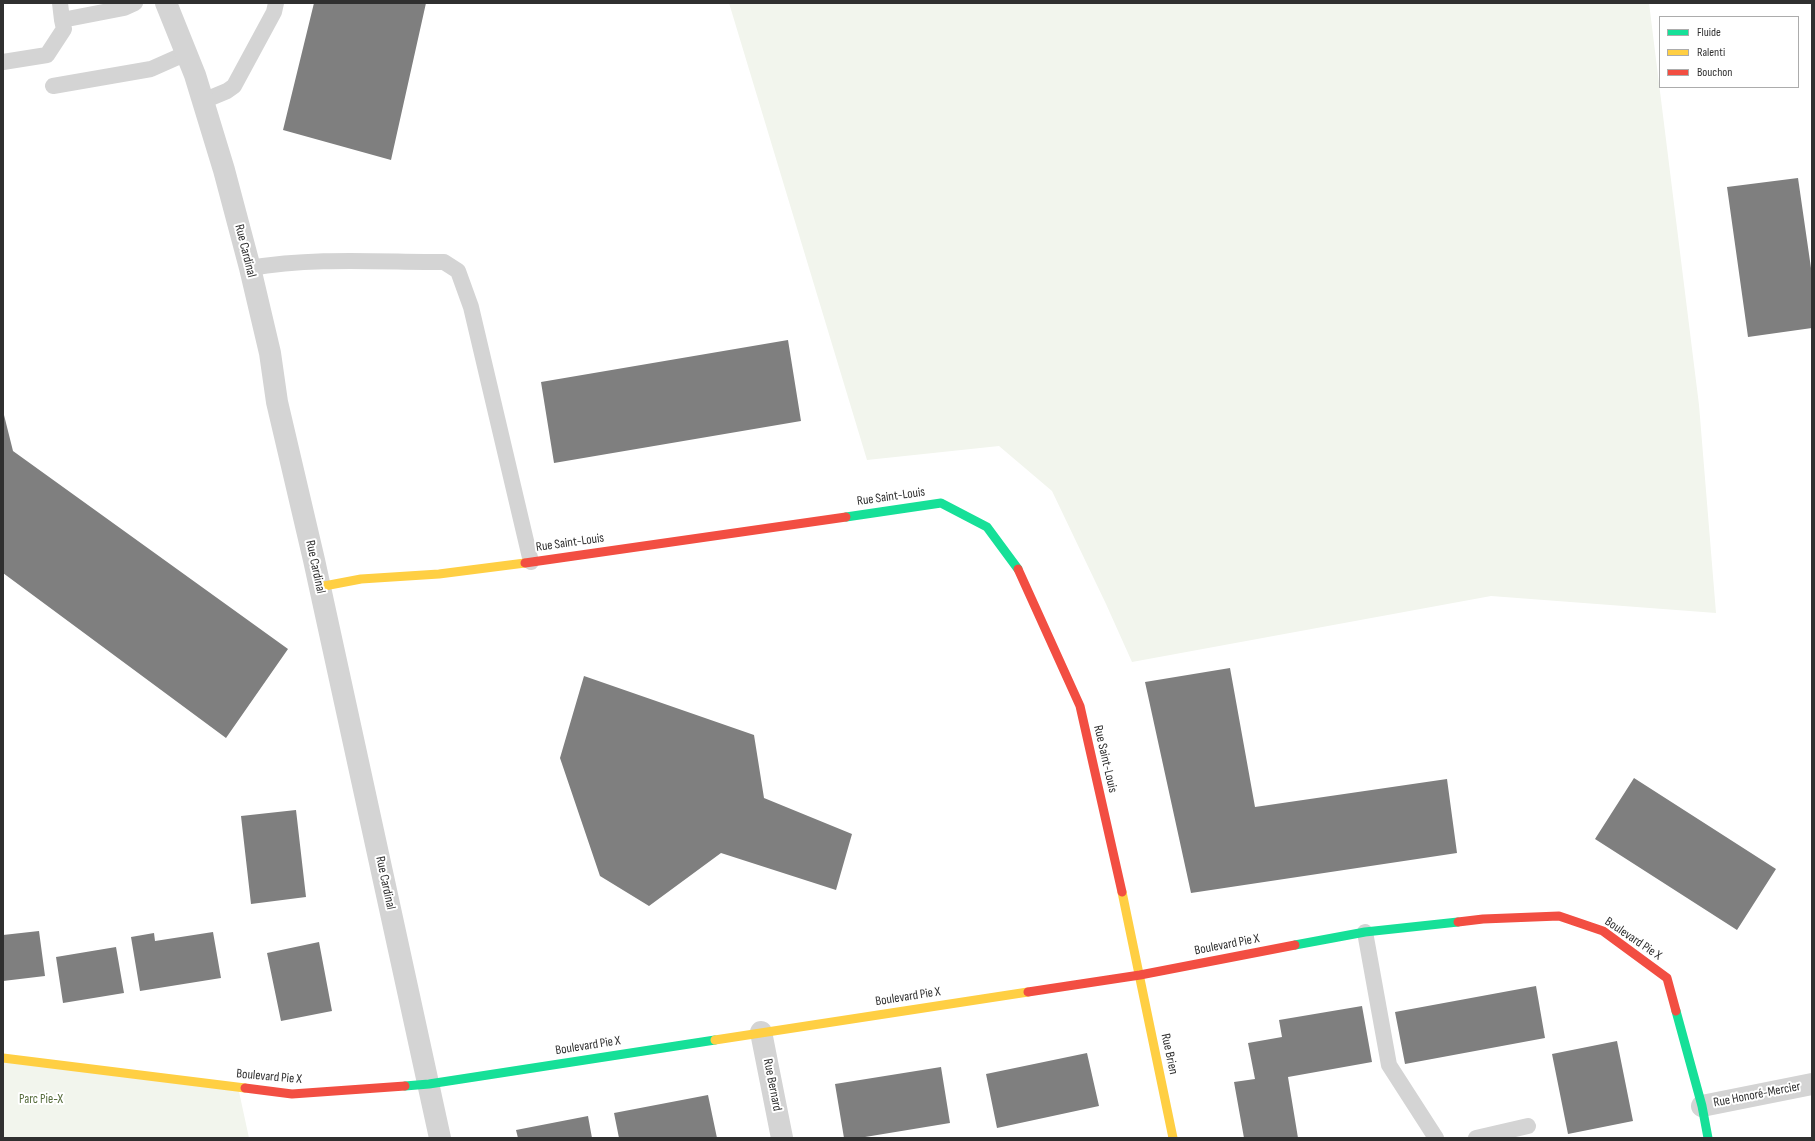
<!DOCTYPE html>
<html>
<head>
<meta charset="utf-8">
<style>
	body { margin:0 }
	#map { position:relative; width:1815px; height:1141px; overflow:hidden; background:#fff; font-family:"Sofia Sans Condensed",sans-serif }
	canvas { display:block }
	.frame { position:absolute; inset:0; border:4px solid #303030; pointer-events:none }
	.legend { position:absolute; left:1659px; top:16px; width:140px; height:72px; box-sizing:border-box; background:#fff; border:1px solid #acacac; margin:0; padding:5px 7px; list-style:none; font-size:12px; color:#303030 }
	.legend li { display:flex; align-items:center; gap:8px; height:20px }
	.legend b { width:20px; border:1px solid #acacac }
</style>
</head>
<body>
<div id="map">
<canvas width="1815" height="1141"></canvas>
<div class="frame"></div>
<ul class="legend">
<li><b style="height:5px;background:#16e098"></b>Fluide</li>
<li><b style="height:5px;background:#ffcf43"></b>Ralenti</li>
<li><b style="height:5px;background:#f24e42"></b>Bouchon</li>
</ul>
</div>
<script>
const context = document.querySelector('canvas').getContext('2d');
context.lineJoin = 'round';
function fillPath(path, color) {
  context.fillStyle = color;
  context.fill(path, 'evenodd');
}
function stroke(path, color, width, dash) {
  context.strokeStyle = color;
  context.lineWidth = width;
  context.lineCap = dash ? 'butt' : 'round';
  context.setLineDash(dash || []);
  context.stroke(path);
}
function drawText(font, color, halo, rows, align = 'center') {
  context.font = font + ' "Sofia Sans Condensed",sans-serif';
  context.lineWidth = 4;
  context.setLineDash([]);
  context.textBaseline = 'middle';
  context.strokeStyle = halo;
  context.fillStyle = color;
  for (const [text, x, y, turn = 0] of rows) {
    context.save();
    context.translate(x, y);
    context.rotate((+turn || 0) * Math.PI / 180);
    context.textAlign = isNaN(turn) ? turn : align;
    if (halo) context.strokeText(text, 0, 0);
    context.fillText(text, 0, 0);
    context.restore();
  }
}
fillPath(new Path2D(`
	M729,3H1649L1699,405L1716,613L1491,596L1132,662L1106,604L1052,491L999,446L867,460Z
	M3,1058L238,1087L249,1138H3Z`), '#f2f5ed');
fillPath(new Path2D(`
	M314,3H426L391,160L283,130Z
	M1798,178L1812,275V328L1748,337L1727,187Z
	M788,340L801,421L554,463L541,382Z
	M3,411L13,451L288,649L226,738L3,573Z
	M1230,668L1255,807L1447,779L1457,853L1191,893L1145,682Z
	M584,676L754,735L764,798L852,834L836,890L721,853L649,906L600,876L560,758Z
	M1634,778L1776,869L1737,930L1595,839Z
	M296,810L306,897L251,904L241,816Z
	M39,931L45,976L3,981V935Z
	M213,932L221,978L140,991L131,937L154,933L155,941Z
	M319,942L332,1011L281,1021L267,953Z
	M116,947L124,993L63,1003L56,957Z
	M1536,986L1545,1038L1405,1064L1395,1012Z
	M1362,1006L1372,1062L1288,1077L1298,1138H1244L1234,1082L1255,1079L1248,1043L1282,1037L1279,1020Z
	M1617,1041L1633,1121L1568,1134L1552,1054Z
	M1087,1053L1099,1106L997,1128L986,1074Z
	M941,1067L950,1123L859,1138H844L835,1084Z
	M708,1095L717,1138H619L614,1113Z
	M588,1116L592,1138H518L516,1130Z`), '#7f7f7f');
stroke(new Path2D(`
	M60,3L62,20L124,8L135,3
	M3,62L47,55L64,29L62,20
	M53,86L151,69L187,53
	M203,101L227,91L234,86L274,12L276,3
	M250,268C314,257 379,262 444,262L458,271L471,307L531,562
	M1365,932L1389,1065L1436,1138
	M1476,1138L1528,1126`), '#d4d4d4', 16);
stroke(new Path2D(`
	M166,3L195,75L224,170L250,268L270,353L277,402L314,560L440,1138
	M761,1032L782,1138
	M1702,1106L1812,1084`), '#d4d4d4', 22);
stroke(new Path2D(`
	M846,517L941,503L987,527L1018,569
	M1295,945L1365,932L1458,922
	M1676,1011L1702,1106L1708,1138
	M405,1086L429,1084L715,1040`), '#16e098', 9);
stroke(new Path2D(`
	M319,587L361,579L439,574L525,563
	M1122,892L1173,1138
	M715,1040L1028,992
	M3,1058L245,1088`), '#ffcf43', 9);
stroke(new Path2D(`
	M525,563L846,517
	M1018,569L1080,706L1122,892
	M1458,922L1483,919L1559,916L1603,931L1667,978L1676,1011
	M1028,992L1140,975L1295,945
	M245,1088L292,1094L405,1086`), '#f24e42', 9);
drawText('13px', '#303030', '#fff', [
	["Rue Cardinal",245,251,76],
	["Rue Saint-Louis",891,497,-8],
	["Rue Saint-Louis",570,543,-8],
	["Rue Cardinal",315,567,78],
	["Rue Saint-Louis",1105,759,77],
	["Rue Cardinal",385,883,78],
	["Boulevard Pie X",1633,939,34],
	["Boulevard Pie X",1227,945,-11],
	["Boulevard Pie X",908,997,-9],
	["Boulevard Pie X",588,1046,-9],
	["Rue Brien",1169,1054,78],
	["Boulevard Pie X",269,1077,5],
	["Rue Bernard",772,1085,79],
	["Rue Honoré-Mercier",1757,1095,-11]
]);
drawText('13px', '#566c3c', '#fff', [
	["Parc Pie-X",41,1100]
]);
</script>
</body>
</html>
